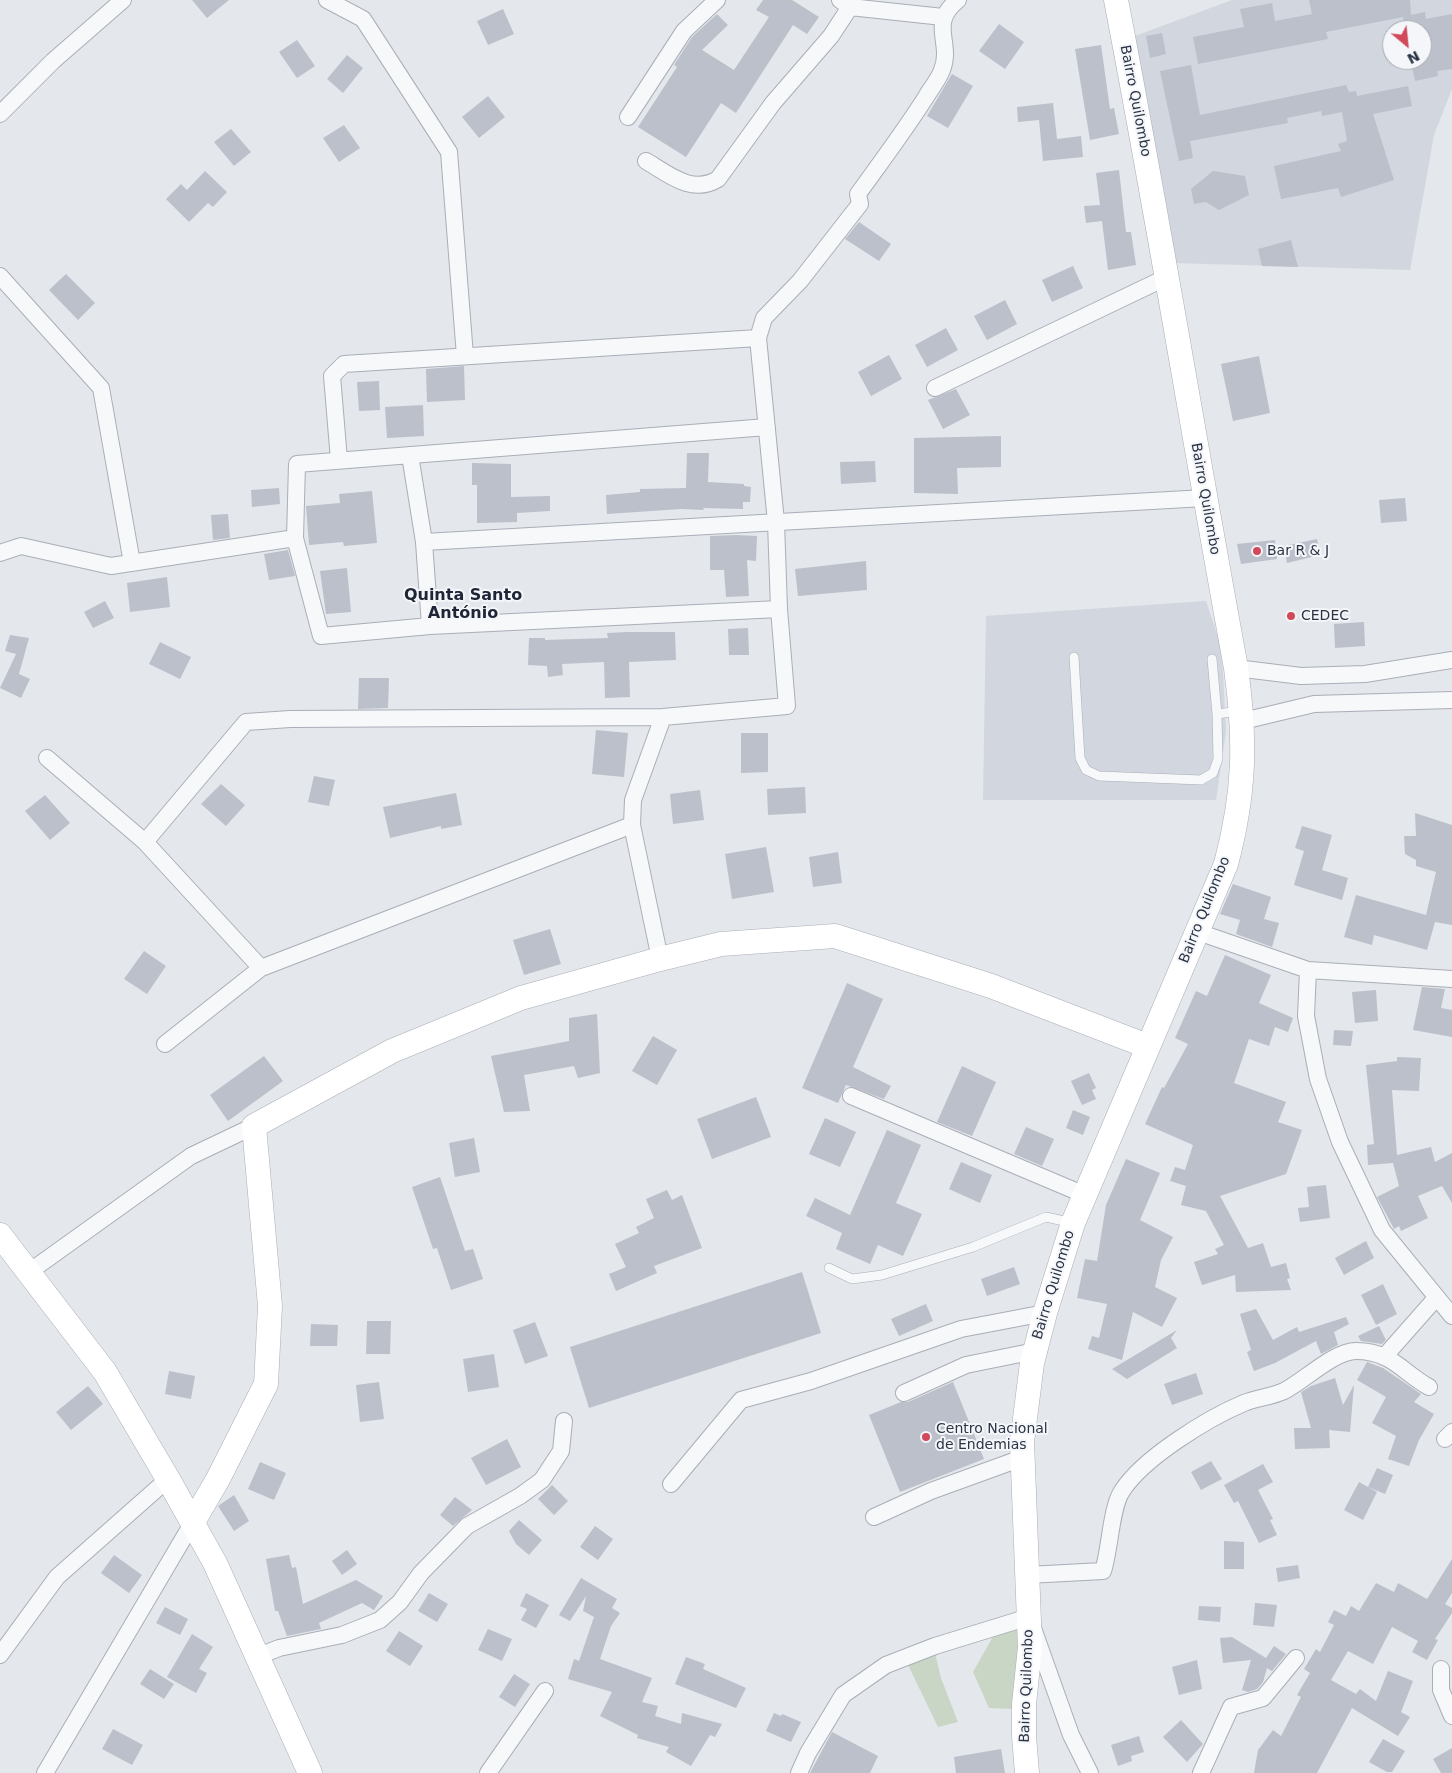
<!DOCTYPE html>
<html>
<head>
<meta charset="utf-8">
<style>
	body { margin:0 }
	#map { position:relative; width:1452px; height:1773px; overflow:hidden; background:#e4e7ec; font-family:"DejaVu Sans",sans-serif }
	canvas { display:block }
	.north { position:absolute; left:1382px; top:20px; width:50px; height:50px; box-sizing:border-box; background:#f4f6f9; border:1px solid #a4a8b1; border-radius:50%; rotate:152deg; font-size:14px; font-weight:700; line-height:20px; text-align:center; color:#2b3445 }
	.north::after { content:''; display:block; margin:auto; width:18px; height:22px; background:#d1495b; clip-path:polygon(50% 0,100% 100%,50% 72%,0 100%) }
</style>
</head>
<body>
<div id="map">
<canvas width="1452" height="1773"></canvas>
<div class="north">N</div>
</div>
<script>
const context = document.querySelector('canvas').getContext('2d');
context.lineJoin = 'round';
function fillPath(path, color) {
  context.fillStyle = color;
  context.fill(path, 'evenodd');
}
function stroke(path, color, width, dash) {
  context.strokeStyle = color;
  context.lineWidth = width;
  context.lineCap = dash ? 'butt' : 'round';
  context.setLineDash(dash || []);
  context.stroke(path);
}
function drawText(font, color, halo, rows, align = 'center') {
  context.font = font + ' "DejaVu Sans",sans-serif';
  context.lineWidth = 4;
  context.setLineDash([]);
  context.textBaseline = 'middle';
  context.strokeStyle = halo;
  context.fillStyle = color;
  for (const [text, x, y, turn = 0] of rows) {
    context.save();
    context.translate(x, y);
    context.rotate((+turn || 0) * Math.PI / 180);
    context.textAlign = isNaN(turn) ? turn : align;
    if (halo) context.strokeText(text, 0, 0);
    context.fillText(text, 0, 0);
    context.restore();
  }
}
fillPath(new Path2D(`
	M1232,0H1452V89L1434,135L1410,270L1174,263L1135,36ZM1392,30H1422V60H1392Z
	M1206,601L1219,640L1223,671L1226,731L1216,800H983L986,616Z`), '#d2d6de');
fillPath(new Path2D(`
	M1023,1628L1013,1709L989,1708L973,1672L995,1633Z
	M935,1653L941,1678L958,1722L938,1727L908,1665Z`), '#c9d6c5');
fillPath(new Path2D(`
	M192,0H229L207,18Z
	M763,0H792L819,17L807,34L793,25L736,113L721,103L686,157L638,127L677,67L674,65L692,37L717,14L728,25L702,50L734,70L769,17L756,10Z
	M1309,0H1410L1411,15L1425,12L1426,19L1452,14V69L1437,71L1438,76L1415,81L1411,60H1422V30H1405L1403,17L1326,32L1328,39L1198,64L1193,37L1244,27L1240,9L1272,3L1275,21L1312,14Z
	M503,9L514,34L488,45L477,21Z
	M999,24L1024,42L1005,69L979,51Z
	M1162,33L1166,54L1150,58L1146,36Z
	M297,40L315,66L297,78L279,52Z
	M1101,45L1110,109L1114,108L1119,134L1090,140L1075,49Z
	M347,55L363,68L343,93L327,79Z
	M1191,65L1200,115L1346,85L1349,92L1356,91L1357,96L1408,86L1412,106L1373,114L1394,180L1341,197L1338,188L1281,199L1274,166L1341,151L1338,144L1347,141L1342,112L1322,116L1321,111L1287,118L1288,123L1190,141L1193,158L1179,161L1160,71Z
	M952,74L973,86L948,128L927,116Z
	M488,96L505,117L479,138L462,117Z
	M1053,103L1057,139L1081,136L1083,157L1043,161L1039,120L1018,122L1017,107Z
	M344,125L360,148L339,162L323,138Z
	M231,129L251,152L234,166L214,142Z
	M1119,170L1126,232H1131L1136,265L1108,270L1102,221L1086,223L1084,206L1100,205L1096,173Z
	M205,171L227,192L213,207L208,203L189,222L166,199L181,184L187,190Z
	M1213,171L1245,176L1249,195L1219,210L1206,202L1194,204L1191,189Z
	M859,222L891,244L879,261L845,239Z
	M1291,240L1298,267L1262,266L1258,249Z
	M1073,266L1083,288L1052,302L1042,280Z
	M66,274L95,303L78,320L49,290Z
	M1005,300L1017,324L987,340L974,316Z
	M946,328L958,350L927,367L915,345Z
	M889,355L902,379L871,396L858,372Z
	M1259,356L1270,413L1233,421L1221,364Z
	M464,366L465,400L427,402L426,369Z
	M379,381L380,410L359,411L357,382Z
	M956,389L970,415L943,429L928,400Z
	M423,405L424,436L387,438L385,407Z
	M1001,436V467L957,468L958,494L914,493V438Z
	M687,453H709L708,482L744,484V486L751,487L750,502H743V509L703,508L704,510L681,509L607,514L606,495L640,492V489L686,488Z
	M875,461L876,482L841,484L840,462Z
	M472,463L511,464V497L550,496V511L517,513V522L477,523V485H472Z
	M279,488L280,504L252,507L251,490Z
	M372,491L377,543L344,546L343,542L309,545L306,506L340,503L339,494Z
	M1405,498L1407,521L1381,523L1379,500Z
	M228,514L230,538L213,540L211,515Z
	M736,535L757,536L756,561L747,560L749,596L726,597L724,570H710V536Z
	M1317,539L1320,555L1287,563L1284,546Z
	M1275,540L1277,559L1241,564L1237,544Z
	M288,550L295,576L269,580L264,554Z
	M866,561L867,590L798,596L795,569Z
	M347,568L351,612L326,614L320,571Z
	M167,577L170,607L130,612L127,583Z
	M105,601L114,618L93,628L84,612Z
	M1364,622L1365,646L1335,648L1334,624Z
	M748,628L749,655H729L728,629Z
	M628,632H675L676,660L629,662L630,697L605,698L604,662L562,664L563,675L548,677L547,666L528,665L529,638H545V640L608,638L607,633Z
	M10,635L29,638L19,674L30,679L21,698L0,688L16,654L5,651Z
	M160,642L191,657L180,679L149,664Z
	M359,678H389L388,708L358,709Z
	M596,730L628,733L624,777L592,774Z
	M741,733H768V772L741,773Z
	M314,776L335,780L329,806L308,802Z
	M221,784L245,805L226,826L201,804Z
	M805,787L806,813L768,815L767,789Z
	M700,790L704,820L673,824L670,794Z
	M456,793L462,825L441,829V826L390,838L383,807Z
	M45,795L70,823L50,840L25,811Z
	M1415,813L1452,825V925L1435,922L1427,950L1374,935L1372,945L1344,937L1356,895L1426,915L1436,872L1416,866V860L1405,854L1404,836H1416Z
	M1302,826L1332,835L1322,870L1348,878L1342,900L1294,885L1304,851L1295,848Z
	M766,847L774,892L732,899L725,854Z
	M838,852L842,883L813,887L809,857Z
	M1233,884L1271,897L1264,919L1279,923L1272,947L1236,934L1240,920L1220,914Z
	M550,929L561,964L524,975L513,940Z
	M144,951L166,966L147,994L124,979Z
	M1225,955L1271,975L1259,1003L1293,1018L1288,1032L1275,1027L1269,1046L1249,1039L1234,1083L1286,1102L1278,1122L1302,1130L1286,1174L1220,1196L1248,1248L1263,1243L1271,1267L1286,1263L1290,1278L1287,1279L1291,1290L1236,1292L1235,1275L1202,1285L1194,1262L1218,1254L1215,1249L1224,1245L1206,1211L1181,1205L1186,1186L1170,1181L1175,1167L1185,1170L1193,1145L1145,1124L1162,1087L1164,1088L1188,1044L1175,1038L1196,991L1207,996Z
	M847,983L883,999L853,1067L891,1086L884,1099L846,1085L838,1103L802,1088Z
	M1422,987L1445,989L1441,1008L1452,1010V1037L1413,1030Z
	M1376,990L1378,1021L1355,1023L1352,992Z
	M597,1014L600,1073L578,1078L574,1066L524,1075L530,1111L504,1112L491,1056L569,1041V1018Z
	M1334,1030L1353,1031L1351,1046L1333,1045Z
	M653,1036L677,1050L657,1085L632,1071Z
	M264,1056L283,1081L228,1121L210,1095Z
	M1397,1057L1421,1058L1419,1091L1392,1090L1397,1155L1431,1147L1435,1162L1452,1153V1203L1442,1186L1418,1196L1428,1218L1401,1231L1399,1226L1394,1229L1393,1227L1377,1197L1399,1186L1393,1163L1368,1165L1367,1145L1374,1144L1366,1065L1397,1061Z
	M962,1066L996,1082L972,1136L937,1122Z
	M1089,1073L1096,1088L1092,1090L1096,1099L1082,1105L1071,1081Z
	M756,1097L771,1137L712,1159L697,1119Z
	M1073,1110L1090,1117L1083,1135L1066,1128Z
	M825,1118L856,1132L840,1167L809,1154Z
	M1026,1127L1054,1139L1042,1166L1014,1154Z
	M887,1130L921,1145L896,1203L922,1214L903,1256L878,1245L870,1264L836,1249L842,1233L806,1216L815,1198L850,1215Z
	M474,1138L480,1172L455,1177L449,1143Z
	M1126,1159L1160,1173L1140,1220L1173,1237L1161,1260L1155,1287L1177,1298L1162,1327L1133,1312L1122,1360L1088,1349L1092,1336L1099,1338L1107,1304L1077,1298L1085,1259L1097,1261L1106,1205Z
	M961,1162L992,1175L980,1203L949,1189Z
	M440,1177L465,1251L473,1249L483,1279L451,1290L437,1248L433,1249L412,1187Z
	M1326,1185L1330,1218L1300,1222L1298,1208L1309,1207L1307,1187Z
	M667,1190L672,1200L682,1195L702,1248L654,1266L657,1273L616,1291L609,1274L626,1267L615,1244L639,1233L636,1227L654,1218L646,1199Z
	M1366,1241L1374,1258L1344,1275L1335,1258Z
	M1014,1267L1020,1284L987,1296L981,1279Z
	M802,1272L821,1333L589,1408L570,1347Z
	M1383,1284L1397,1314L1376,1325L1361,1295Z
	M926,1304L933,1321L899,1336L891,1319Z
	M1256,1309L1273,1340L1297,1327L1299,1332L1346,1317L1349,1324L1334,1332L1338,1345L1321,1354L1316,1341L1275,1363L1254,1371L1247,1352L1251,1350L1240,1314Z
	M367,1321H391L390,1354H366Z
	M535,1322L548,1356L525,1364L513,1330Z
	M311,1324L338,1325L337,1346H310Z
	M1379,1326L1386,1340L1382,1344L1361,1341L1358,1336Z
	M1177,1330L1171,1338L1177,1348L1127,1379L1112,1369Z
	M494,1354L499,1387L468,1392L463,1359Z
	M1367,1362L1383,1368L1421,1394L1414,1402L1434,1414L1419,1440L1409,1466L1388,1459L1396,1436L1372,1423L1386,1397L1357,1380Z
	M169,1371L195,1376L191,1399L165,1394Z
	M1196,1373L1203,1394L1172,1405L1164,1384Z
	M1335,1378L1343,1405L1354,1385L1350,1432L1329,1430L1330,1448L1295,1449L1294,1428H1311L1301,1392L1311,1386Z
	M379,1382L384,1419L360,1422L356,1385Z
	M953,1382L984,1459L900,1492L869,1415L901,1402H908Z
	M88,1386L103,1404L71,1430L56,1412Z
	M507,1439L521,1467L486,1485L471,1458Z
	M1211,1461L1222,1479L1201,1490L1191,1472Z
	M260,1462L286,1473L274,1500L248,1489Z
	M1263,1464L1273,1482L1258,1490L1273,1519L1270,1520L1277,1535L1259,1543L1238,1501L1234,1503L1224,1485Z
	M1377,1468L1393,1475L1385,1494L1368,1487Z
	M1359,1482L1377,1492L1363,1520L1344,1510Z
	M552,1485L568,1501L554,1515L538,1499Z
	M234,1495L249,1521L234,1531L218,1506Z
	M455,1497L472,1510L453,1526L440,1515Z
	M519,1520L542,1540L529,1555L516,1544L509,1531Z
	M595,1526L613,1539L598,1560L580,1547Z
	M1224,1541L1244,1542V1569H1224Z
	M347,1550L357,1564L342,1575L332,1561Z
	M114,1555L142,1575L129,1593L101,1573Z
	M289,1555L292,1568L296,1567L303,1604L356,1580L383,1596L374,1610L362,1603L319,1623L321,1629L287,1636L278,1611H275L266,1559Z
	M1452,1559V1593L1445,1604L1452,1608V1613L1435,1639L1438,1640L1427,1660L1412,1652L1418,1641L1392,1627L1373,1664L1348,1651L1331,1680L1356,1694L1360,1689L1376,1701L1388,1671L1413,1681L1401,1712L1410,1717L1398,1736L1352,1708L1317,1773H1254L1258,1750L1273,1730L1281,1736L1301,1697L1297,1695L1310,1673L1304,1669L1316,1649L1320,1652L1334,1625L1328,1622L1334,1610L1346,1616L1351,1606L1359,1611L1376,1583L1394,1592L1398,1583L1427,1599Z
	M1298,1565L1300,1578L1278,1582L1276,1568Z
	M581,1578L617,1599L612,1608L620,1613L611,1626L600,1659L652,1678L642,1702L658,1706L655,1716L681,1724L682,1713L722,1724L715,1737L710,1735L691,1766L666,1752L669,1747L637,1738L638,1735L600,1716L612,1692L568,1679L574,1659L579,1661L594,1617L583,1611L586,1596L570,1621L559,1615Z
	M429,1593L448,1604L437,1622L418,1611Z
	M526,1593L549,1605L536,1628L521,1620L527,1609L520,1606Z
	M1255,1603L1277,1605L1274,1627L1253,1625Z
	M1199,1606L1221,1607L1220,1622L1198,1620Z
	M165,1607L188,1619L180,1635L156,1623Z
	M488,1629L512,1639L502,1661L478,1650Z
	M399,1631L423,1646L410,1666L386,1651Z
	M192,1634L213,1647L199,1669L207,1673L196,1693L167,1677Z
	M1232,1637L1266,1658L1274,1646L1286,1654L1272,1671L1267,1668L1263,1682L1257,1689L1248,1692L1242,1690L1251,1660L1223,1663L1220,1638Z
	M686,1657L705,1664L703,1669L746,1688L736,1708L675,1684Z
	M1197,1660L1202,1689L1179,1695L1172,1667Z
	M150,1669L174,1684L164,1699L140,1684Z
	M514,1674L530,1684L515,1707L499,1697Z
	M774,1713L781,1716L782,1714L801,1722L791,1742L766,1731Z
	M1181,1720L1203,1744L1187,1762L1163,1737Z
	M113,1729L143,1745L132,1765L102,1749Z
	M832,1732L878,1756L870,1773H810Z
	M1139,1736L1144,1752L1131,1756L1132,1761L1118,1766L1111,1745Z
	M1383,1739L1405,1751L1392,1772H1387L1369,1762Z
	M1452,1748V1773H1441L1433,1759Z
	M1001,1749L1005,1773H956L954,1757Z`), '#bbc0ca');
const lane = new Path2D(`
	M1074,657L1080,758L1086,770L1099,776L1201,780L1213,773L1218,759L1217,714L1239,711
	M1212,659L1217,714
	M829,1268L852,1279L882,1275L973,1247L1046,1217L1073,1223`);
const street = new Path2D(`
	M327,0L363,19L449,152L465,356
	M840,0L850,7L943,17
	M0,114L53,61L123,0
	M628,117L684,31L717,0
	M646,161C668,174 692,195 718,179L773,103L831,36L850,7
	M0,276L101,388L132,563
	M935,388L1165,278
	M410,455L424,542
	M339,460L332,376L344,364L758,338
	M295,538L321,636L430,626L779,609
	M0,553L21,546L111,566L295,538L297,464L767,427
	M430,626L424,542L1205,498
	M1236,668L1301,676L1365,674L1452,660
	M1243,721L1314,704L1452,700
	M47,758L145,842L261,968L632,825
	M145,842L246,722L290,719L663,717L787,706L779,609L776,522L758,338L764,318L800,281L860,204L858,194C881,162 905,130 926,97C931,88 939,79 942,70C953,42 928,24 958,0
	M1198,932L1308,970L1452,979
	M660,959L632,825L633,800L663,717
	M1308,970L1306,1016L1318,1079L1340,1142L1382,1230L1452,1316
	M165,1044L261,968
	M851,1096L1085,1195
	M29,1272L191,1156L254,1126
	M1384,1357L1436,1298
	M904,1393L966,1365L1035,1351
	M1445,1439L1452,1432
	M671,1484L741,1400L811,1381L961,1329L1045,1313
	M874,1517L931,1491L1022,1458
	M1027,1575L1103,1571C1110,1550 1111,1507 1122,1491C1143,1458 1208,1418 1244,1403C1256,1398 1271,1397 1284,1391C1304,1381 1334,1351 1356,1351C1392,1351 1403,1373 1429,1387
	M0,1655L57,1577L168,1479
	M259,1656L279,1648L342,1635L380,1620L400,1602L421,1573L467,1526L520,1496L542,1480L561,1451L564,1421
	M1441,1669V1690L1452,1716
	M45,1773L193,1522
	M488,1773L545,1691
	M799,1773L808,1753L843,1695L886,1665L935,1646L1029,1617L1071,1735L1090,1773
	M1201,1773L1231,1707L1263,1698L1296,1658`);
const secondary = new Path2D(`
	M0,1235L105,1372L168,1479L215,1563L310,1773
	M193,1522L218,1479L266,1384L270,1306L254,1126L392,1051L521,998L660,959L721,944L835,936L991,986L1147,1046
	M1027,1773L1024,1736V1704L1030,1647L1022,1442L1032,1363L1045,1313L1073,1223L1226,864C1245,792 1246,741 1236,668C1195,446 1159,222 1116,0`);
stroke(lane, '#a9aeb7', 10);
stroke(street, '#a9aeb7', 18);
stroke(secondary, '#a9aeb7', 25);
stroke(lane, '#f7f8fa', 9);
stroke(street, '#f7f8fa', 16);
stroke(secondary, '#fff', 24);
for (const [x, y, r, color] of [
	[1257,551,5,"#d1495b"],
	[1291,616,5,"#d1495b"],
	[926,1437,5,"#d1495b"]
]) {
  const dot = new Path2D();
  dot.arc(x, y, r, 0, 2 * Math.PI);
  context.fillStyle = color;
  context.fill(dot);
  stroke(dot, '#f4f6f9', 2);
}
drawText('14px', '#2b3445', '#f4f6f9', [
	["Bairro Quilombo",1135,101,79],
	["Bairro Quilombo",1205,499,80],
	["Bairro Quilombo",1205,910,-68],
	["Bairro Quilombo",1054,1285,-73],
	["Bairro Quilombo",1027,1686,-88]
]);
drawText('14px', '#2b3445', '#f4f6f9', [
	["Bar R & J",1267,551],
	["CEDEC",1301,616],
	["Centro Nacional",936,1429],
	["de Endemias",936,1445]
], 'left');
drawText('bold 16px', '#1d2536', '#f4f6f9', [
	["Quinta Santo",463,596],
	["António",463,614]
]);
</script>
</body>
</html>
